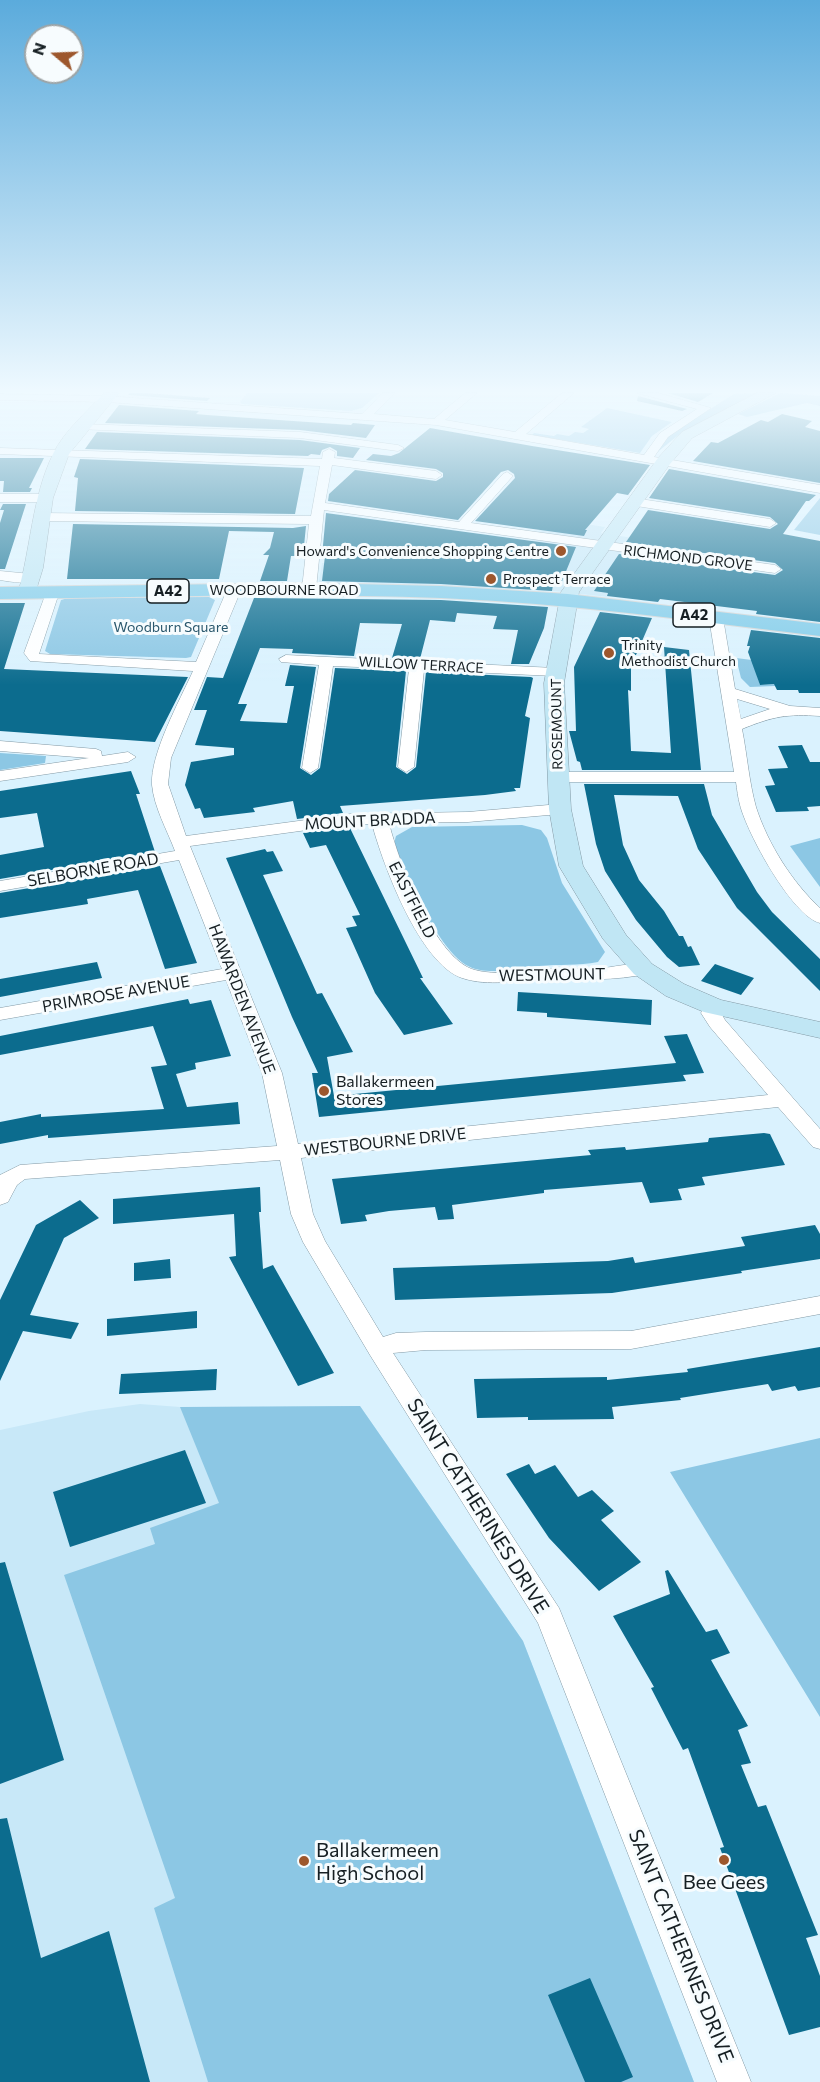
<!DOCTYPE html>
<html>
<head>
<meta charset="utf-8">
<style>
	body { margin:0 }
	#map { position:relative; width:820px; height:2082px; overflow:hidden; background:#daf2fe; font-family:Commissioner,sans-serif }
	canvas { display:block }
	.north { position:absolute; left:24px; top:24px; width:60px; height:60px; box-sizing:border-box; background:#f7fcfe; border:2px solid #9da4a6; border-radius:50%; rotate:289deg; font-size:16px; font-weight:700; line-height:24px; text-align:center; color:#161f23 }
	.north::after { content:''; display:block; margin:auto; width:21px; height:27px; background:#9d572d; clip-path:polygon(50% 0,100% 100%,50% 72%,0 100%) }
</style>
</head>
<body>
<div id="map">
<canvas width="820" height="2082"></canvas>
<div class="north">N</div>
</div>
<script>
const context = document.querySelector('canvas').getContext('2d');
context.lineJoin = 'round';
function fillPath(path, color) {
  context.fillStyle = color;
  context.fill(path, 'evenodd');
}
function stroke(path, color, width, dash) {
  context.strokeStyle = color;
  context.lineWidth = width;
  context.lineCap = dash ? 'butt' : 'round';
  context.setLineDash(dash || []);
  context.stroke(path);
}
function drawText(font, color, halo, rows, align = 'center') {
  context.font = font + ' Commissioner,sans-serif';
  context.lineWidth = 6;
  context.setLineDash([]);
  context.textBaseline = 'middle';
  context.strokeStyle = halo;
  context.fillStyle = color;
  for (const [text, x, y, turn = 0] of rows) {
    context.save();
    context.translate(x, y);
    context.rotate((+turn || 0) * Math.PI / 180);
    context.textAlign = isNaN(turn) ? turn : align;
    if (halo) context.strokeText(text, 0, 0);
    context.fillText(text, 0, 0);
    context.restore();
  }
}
fillPath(new Path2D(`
	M548,518L605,527L601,533L671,544L651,578L620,575L608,597L546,590L318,586L322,563L513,566Z
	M140,1404L180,1407L360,1406L523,1641L694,2082H0V1430L89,1411Z`), '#c8e8f8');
fillPath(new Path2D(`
	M247,393H379L362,408L351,411L242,404L240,402Z
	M757,393L680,434L655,454L669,435L734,394Z
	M780,393L820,396V406L807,403L747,417L738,414Z
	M607,408L672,422L652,436L640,453L532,435L534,433L554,436L557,434L569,436L575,432L583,433L589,429L581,427Z
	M820,498V535L794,530Z
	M209,597L215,600L191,657L186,658L50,654L45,651L61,600L68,598Z
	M736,658L752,660L760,685L775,684V686L750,687L741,678Z
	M0,753L46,756L45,763L0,770Z
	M522,825L541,830L547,838L562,883L605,952L598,962C578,966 559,964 539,966C517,968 487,977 466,965C445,952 425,913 414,891C405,876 390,853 396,836L412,827Z
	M820,838V887L790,846Z
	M360,1406L523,1641L694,2082H208L154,1908L175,1898L64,1575L155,1544L150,1528L219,1503L180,1407Z
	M820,1438V1717L670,1472Z`), '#8cc7e4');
fillPath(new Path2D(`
	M130,393H146L210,398L207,401L128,395Z
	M668,393H713L698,402Z
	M638,396L687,409L682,411L637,401Z
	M119,405L199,411L196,414L207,415L351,425L353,423L375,425L366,438L300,430L105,423Z
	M782,414L812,421L805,427L820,431V483L693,461L711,442L718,443L761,420L768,422Z
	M430,428L532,446L650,465L628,495L617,493L585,530H587L584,536L475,521L515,478L514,474L508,470L501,472L458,520L328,501L329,494L355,470L436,481L443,477V473L436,469L366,460L373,454L391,456L399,453Z
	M97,432L300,440L360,448L353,458L337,456V451L330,447L322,450L320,455L311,454L308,456L85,449Z
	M0,458H44L29,488H32L30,492H3L4,481H0Z
	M80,459L304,468L295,514L75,511L78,478L74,477Z
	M669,469L816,495L809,501H806L783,534L820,541V622L756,614L757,611L660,599L658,602L607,596L608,593L594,591L619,554L775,575L783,570L775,563L626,542L648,510L770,529L778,524L770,517L649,498Z
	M3,504H26L5,569H0V523L4,510H0Z
	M326,513L576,547L560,586L553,585L552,591L441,584L322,581L325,556H322Z
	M73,524L293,528L306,526L303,556H291L287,581H260L269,555H263L270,548L274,532L229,531L219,579H67Z
	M254,598L441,600L548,607L544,628L529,664H511L518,630L493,629L497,616L457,613L455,622L430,620L420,659L392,658L402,624L360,623L354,656L292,653L293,649L260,648L238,704H247L240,721L287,723L294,686H285L290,665L316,667L300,768L311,775L320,768L335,668L406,671L396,767L407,774L416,767L426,672L531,677L533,678L525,716L530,718L520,788H514L516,791L485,795L340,806L343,813L297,819L293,801L253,808L255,812L204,818L200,808L195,809L185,785L191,762L234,755V748L195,745L207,710H194L207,677L223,678Z
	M0,603H25L4,669L188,677L155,742L0,731Z
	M600,612L652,618L636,655H631V691L628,690L631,751L671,753L664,647L689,650L701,770H582L580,762L577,761L569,731H576L574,667Z
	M751,630L820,638V693H799L798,690H777L774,684L760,685L748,652L750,646H747Z
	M802,745L810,762H820V806L807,807L809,811L776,812L765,786L775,785L768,769L788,768L778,746Z
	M131,771L140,794H136L155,852L0,879V855L44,847L37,813L0,818V791Z
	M584,784H704L712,815L757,892L772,912L820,959V991L737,908L698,849L678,796L614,795L623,845L639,880L664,911L679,936H683L688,947L691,946L700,965L679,967L667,957L636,920L605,871L596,844Z
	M349,826L423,978H420L453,1024L404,1035L375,993L346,928L357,926L352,916L360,915L326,845L310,848L303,833Z
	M265,849L267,852L273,851L283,871L263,875L317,994L322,993L353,1052L327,1057L334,1096L676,1063L664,1036L687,1034L704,1073L683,1075L686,1081L319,1117L312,1073H318L292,1017L226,858Z
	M160,866L197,963L165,969L138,890L87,899L88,904L0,918V893Z
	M97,962L102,978L0,997V979Z
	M715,964L754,978L741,995L701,981Z
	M518,992L652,1000L651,1025L547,1017V1013L517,1011Z
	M188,999L190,1004L211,1000L231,1056L195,1063L196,1069L176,1074L187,1107L238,1102L240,1124L48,1138V1135L0,1144V1122L41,1114V1117L164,1109L151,1067L167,1065L153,1026L0,1055V1036Z
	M764,1133L770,1134L785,1165L702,1177L705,1185L678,1189L682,1200L650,1203L642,1182L544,1190V1193L452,1205L454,1219L438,1220L435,1207L389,1211L365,1215L367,1221L341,1224L332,1179L591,1155L588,1150L625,1147L626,1150L708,1142L709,1138Z
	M260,1187L261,1212H259L263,1269L273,1265L334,1373L298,1386L229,1257L236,1256L234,1214L113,1224V1199Z
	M80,1200L99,1218L64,1238L30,1315L79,1323L71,1339L23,1331L0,1381V1300L36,1225Z
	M815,1225L820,1234V1259L741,1271L742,1273L612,1293L395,1300L393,1268L608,1261L633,1257L635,1263L745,1246L741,1237Z
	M170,1259L171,1278L134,1281V1263Z
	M197,1311V1328L107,1336V1319Z
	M820,1347V1387L798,1391L795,1386L772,1391L768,1384L680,1398L681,1400L612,1407L614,1419L528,1420V1417L477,1418L474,1379L607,1377V1380L688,1372L687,1369Z
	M217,1369L216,1390L119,1394L121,1374Z
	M185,1450L206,1503L70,1547L53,1492Z
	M529,1464L535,1474L555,1465L578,1497L592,1490L614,1511L601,1520L641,1562L599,1591L549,1538L506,1474Z
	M5,1562L64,1760L0,1784V1563Z
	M668,1570L706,1632L717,1629L730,1653L711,1660L748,1726L738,1730L751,1763L741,1765L758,1807L766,1805L818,1935L806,1938L820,1976V2027L789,2035L720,1848L724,1847L688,1748L683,1750L651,1688L654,1687L613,1616L670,1594L665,1571Z
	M7,1818L41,1958L109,1931L150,2082H0V1819Z
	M590,1978L633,2077L621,2082H585L548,1995Z`), '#0c6c8e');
const minor = new Path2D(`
	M383,393H395L374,414L434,419L465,393H477L445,420L515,432L562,393H574L526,434L644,455L660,433L697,409L637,393H658L711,408L668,437L654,457L820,485V493L436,425L107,402L0,400V394L107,396L362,414Z
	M81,424L300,432L398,445L404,448L398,451L300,438L77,429L75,427Z
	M0,448L322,459L323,452L329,449L335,452L334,458L436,471L442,475L436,479L332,465L325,503L459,522L503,474L507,472L513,476L511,478L471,523L775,565L781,569L775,573L324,510L316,589L309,593L302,589L309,524L41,521L35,517L41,513L311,516L320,466L0,454Z
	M0,494H45L51,498L45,502H0Z
	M634,498L770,519L776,523L770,527L630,505V499Z
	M0,571L31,574L38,578C29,585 11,582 0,580Z
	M234,586L241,590L171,758L168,784L186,836L351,814L468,812L560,804L566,806L568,809L560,814L468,822L389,823C398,860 435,960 475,970C496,976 519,970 539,969C558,968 576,969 595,969C612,968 634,961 650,965L652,969L650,973C615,982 580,978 544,980C517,980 489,987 462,978C420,964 383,865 372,824H351L190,846L282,1073L298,1144L768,1095L710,1027L701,1013L706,1002H720L723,1006L721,1013L725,1020L820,1129V1149L813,1147L778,1107L301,1158L313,1214L325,1241L383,1337L396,1333L426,1332L631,1331L820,1296V1314L631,1349L426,1350L393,1353L559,1608L751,2082H717L538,1623L370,1355L303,1242L291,1214L280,1160L25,1179L17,1185L8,1202L0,1205V1175L20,1165L277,1146L262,1073L226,980L0,1020V1008L222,969L179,860L0,891V881L175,851C167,830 154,807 152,785C150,754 180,700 193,671L30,661L24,653L47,590H57L59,593L39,654L196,662L227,590Z
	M716,614L723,618L735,689L790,706L820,708V716C787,714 774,716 742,729C747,754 749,782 756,807C768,844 792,882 820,908V923C792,916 747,833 740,805C738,798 737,789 736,782H558L550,777L558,772H734L709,618ZM737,699L770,709L741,719Z
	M286,655L555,668L562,672L555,676L424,670L414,767L406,772L398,767L409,669L333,666L318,768L310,773L302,768L319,665L281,662L279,659Z
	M0,741L96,749L101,751L102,756L128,752L136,757L128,762L0,781V771L89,758L0,751Z`);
const secondary = new Path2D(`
	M104,393H119L69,454L53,498L43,568L34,597H20L18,593C31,547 32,497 53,454C64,431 87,412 104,393Z
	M757,393H776L692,438L670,464L579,592L564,683L571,809L583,866L626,935L652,964L684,984L721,1000L820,1022V1038L704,1012L666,996L634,974L603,939L559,866L549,809L544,683L561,592L658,458L682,432Z`);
const primary = new Path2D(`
	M309,583L441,586L568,594L820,624V636C694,621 568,603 441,598C294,592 147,597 0,599V587Z`);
stroke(minor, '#8399a5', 1);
stroke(secondary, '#8399a5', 1);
stroke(primary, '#d5d7d7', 2);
fillPath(minor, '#fff');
fillPath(secondary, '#c0e6f4');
fillPath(primary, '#82cce9');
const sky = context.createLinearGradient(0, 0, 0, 685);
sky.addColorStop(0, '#5babdc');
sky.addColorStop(0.57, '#eef9ff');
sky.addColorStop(1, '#eef9ff00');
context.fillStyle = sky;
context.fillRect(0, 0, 820, 685);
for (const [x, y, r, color] of [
	[561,551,6,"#9d572d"],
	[491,579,6,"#9d572d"],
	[609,653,6,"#9d572d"],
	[324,1091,6,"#9d572d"],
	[724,1860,6,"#9d572d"],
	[304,1861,6,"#9d572d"]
]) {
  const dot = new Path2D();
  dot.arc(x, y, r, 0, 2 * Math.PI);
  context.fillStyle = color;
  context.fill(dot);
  stroke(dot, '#f7fcfe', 2);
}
drawText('14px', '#161f23', '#f7fcfe', [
	["Howard's Convenience Shopping Centre",549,551,"right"],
	["Prospect Terrace",503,579],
	["Trinity",621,645],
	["Methodist Church",621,661]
], 'left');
drawText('14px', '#161f23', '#f7fcfe', [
	["RICHMOND GROVE",688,558,7],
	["WOODBOURNE ROAD",284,590],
	["WILLOW TERRACE",421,665,3],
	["ROSEMOUNT",557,724,-91]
]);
drawText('14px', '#2b586d', '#f7fcfe', [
	["Woodburn Square",171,627]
]);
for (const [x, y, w] of [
	[168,591,42],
	[694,615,42]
]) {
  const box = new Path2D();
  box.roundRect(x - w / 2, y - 12, w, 24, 4.5);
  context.fillStyle = '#f7fcfe';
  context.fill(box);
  stroke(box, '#161f23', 1.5);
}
drawText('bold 15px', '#161f23', null, [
	["A42",168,591],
	["A42",694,615]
]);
drawText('16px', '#161f23', '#f7fcfe', [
	["MOUNT BRADDA",370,821,-3],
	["SELBORNE ROAD",93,870,-10],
	["EASTFIELD",412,900,63],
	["WESTMOUNT",552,975,-1],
	["PRIMROSE AVENUE",116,994,-10],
	["HAWARDEN AVENUE",242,999,69],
	["WESTBOURNE DRIVE",385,1142,-6]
]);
drawText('16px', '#161f23', '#f7fcfe', [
	["Ballakermeen",336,1082],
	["Stores",336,1100]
], 'left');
drawText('20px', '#161f23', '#f7fcfe', [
	["SAINT CATHERINES DRIVE",478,1506,58],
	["SAINT CATHERINES DRIVE",681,1946,68]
]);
drawText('20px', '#161f23', '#f7fcfe', [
	["Ballakermeen",316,1850],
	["High School",316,1873],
	["Bee Gees",724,1882,"center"]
], 'left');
</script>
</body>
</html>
